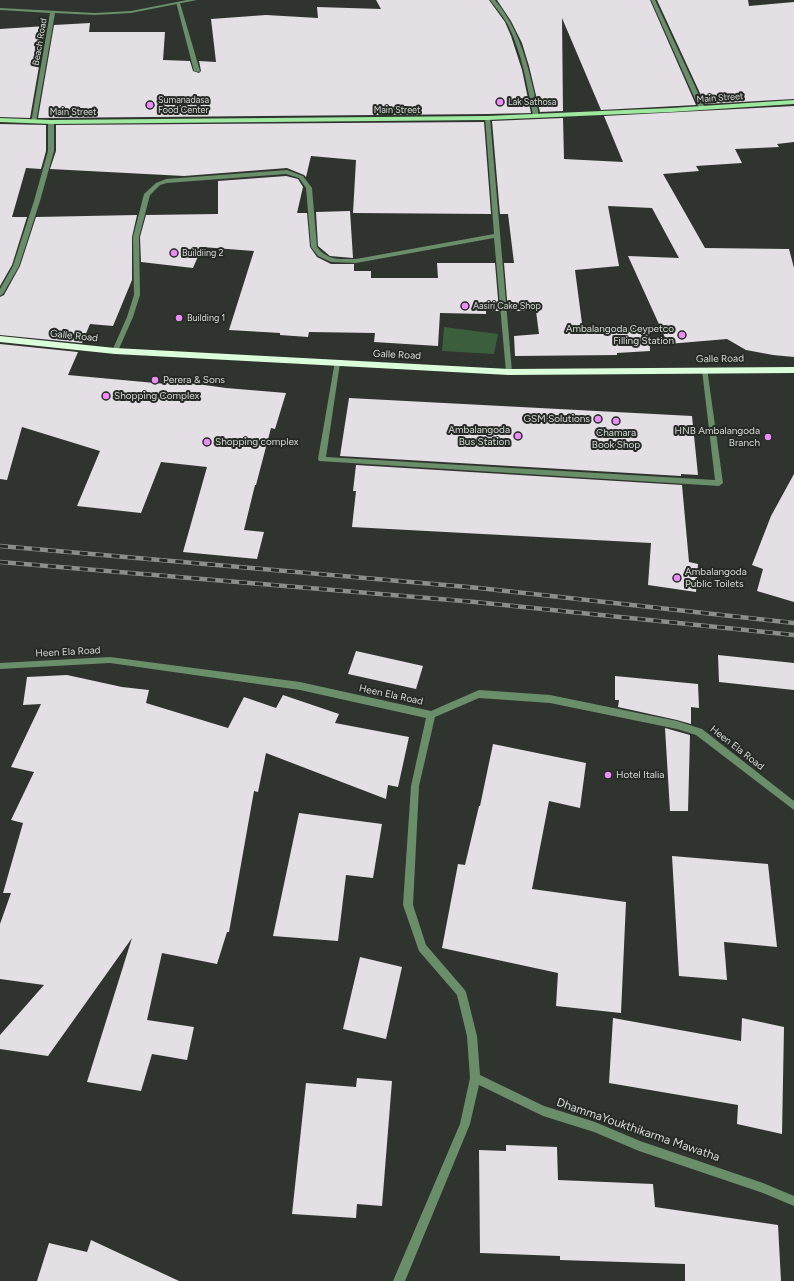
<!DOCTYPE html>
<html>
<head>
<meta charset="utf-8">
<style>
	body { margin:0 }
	canvas { display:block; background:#2f342e }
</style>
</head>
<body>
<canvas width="794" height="1281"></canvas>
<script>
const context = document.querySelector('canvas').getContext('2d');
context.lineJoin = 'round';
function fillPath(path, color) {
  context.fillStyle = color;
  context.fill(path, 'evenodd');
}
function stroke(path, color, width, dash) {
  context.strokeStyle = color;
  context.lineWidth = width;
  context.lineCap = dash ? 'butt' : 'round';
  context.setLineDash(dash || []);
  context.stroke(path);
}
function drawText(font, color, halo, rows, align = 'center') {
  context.font = font + ' Figtree,sans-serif';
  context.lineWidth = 4;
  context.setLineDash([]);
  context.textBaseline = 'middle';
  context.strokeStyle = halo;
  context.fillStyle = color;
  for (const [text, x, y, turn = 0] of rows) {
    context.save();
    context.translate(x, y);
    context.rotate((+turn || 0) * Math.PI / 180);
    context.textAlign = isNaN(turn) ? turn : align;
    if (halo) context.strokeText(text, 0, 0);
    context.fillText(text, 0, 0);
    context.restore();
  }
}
fillPath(new Path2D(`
	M444,327L498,334L494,354L442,351Z`), '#3b5e3c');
fillPath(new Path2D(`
	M376,0H489L505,22L511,36L522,70L531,113L487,114L38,118L54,25L90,23L89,32H165L163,60L190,61L193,71L199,73L201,71L199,61L216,62L211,19L266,15L318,18L317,7L381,9Z
	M497,0H650L696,105L601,110L562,18L563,111L540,112L529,66L522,43L511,21Z
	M657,0H748L749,6L794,2V99L705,104Z
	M46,26L30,118L0,117V29Z
	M794,106V142L777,144L779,147L735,149L742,163L696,166L699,171L663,174L705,248L789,249L794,268V357L773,355L746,350L727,339L668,344L628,256L679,258L652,208L608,206L619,266L575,270L583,331L649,326L650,351L617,353V355L515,356L514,336L539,334L536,311H508L504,263H514L508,214H500L492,121L563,118L564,159L623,162L604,116Z
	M484,122L491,214L353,213L356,160L311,156L306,177L304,175L287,168L184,176L50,169L56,151V125Z
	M0,124L46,125V151L41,169L26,168L12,217H27L12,265L0,286Z
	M286,176L298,179L303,187L297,213H307L310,247L317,257L331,264H354V271H371V278H438L437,263H495L499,311H486V314L440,313L438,346L374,342L375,333L309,332L308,337L280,335V333L229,330L254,251L202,247L193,268L141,262L140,237L146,215L218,214V181Z
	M350,211L353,258L330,256L318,246L316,212Z
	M137,215L132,237V280L113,326L90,324L82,343L0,335V297L4,295L20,266L36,217Z
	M0,344L78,352L68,375L166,384L168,380L226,388L286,393L275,429L271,428L256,485H255L244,530L264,532L257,559L183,552L207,467L161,462L141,513L77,506L100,451L22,427L7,480L0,479Z
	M349,398L692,416L698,475L681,474V476L340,456Z
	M356,465L682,485L689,562L698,564L696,592L648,585L651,543L352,527L356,491H353Z
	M794,474V602L757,591L763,569L752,565L771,516Z
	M356,651L423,666L416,689L348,674Z
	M718,655L794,663V690L719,682Z
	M67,675L122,687L149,690L146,703L228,728L244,697L276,708L283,695L339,714L335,723L409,737L398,787L388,785L386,799L266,753L258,792L254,791L229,932H227L217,964L162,953L147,1020L194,1027L187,1060L152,1054L141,1091L87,1082L132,938L48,1056L0,1049V1035L44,985L0,979V924L11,893H3L23,823L11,820L34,772L11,767L41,704L23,705L27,677Z
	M615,676L698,684L699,708L691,707V724L677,720L618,707L619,700H615Z
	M665,728L690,735L688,811H670Z
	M493,744L586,763L580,808L549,801L532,889L626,902L621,1013L556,1006L558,973L442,948L458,864L465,865L479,806H480Z
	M299,813L382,824L373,878L346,875L338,941L273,936Z
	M672,856L768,864L777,947L724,942L727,980L679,976Z
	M360,957L402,967L386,1039L343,1029Z
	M613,1018L741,1041L742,1018L784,1027L782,1134L737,1124L738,1105L609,1083Z
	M357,1078L392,1081L382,1206L357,1204L356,1218L292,1214L306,1083L356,1087Z
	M506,1145L557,1147L558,1180L653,1184L655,1207L778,1225L781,1281H685V1264L560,1260V1256L480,1253L479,1150L506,1151Z
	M91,1240L179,1281H37L49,1243L87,1252Z`), '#e4dee5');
fillPath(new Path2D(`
	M651,0H655L705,108L704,109L699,108Z
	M176,2L180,3L200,71L199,72L194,71Z
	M335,361H339L340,363L326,457L715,480L702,370L705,368H707L723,483L719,486L319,461L318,459Z`), '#6a8d6a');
fillPath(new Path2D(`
	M187,0H197L131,13L95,15L55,13L36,122L31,123L50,13L0,10V8L95,13L131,11Z
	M490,0H495C518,28 526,57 534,92C535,100 539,109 538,116L533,115C527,85 522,53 508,25C503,16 496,8 490,0Z
	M485,117L490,118L512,372L511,374H509L506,372L494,238L356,263L331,262L318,256L311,247L306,188L299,178L286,174L167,183L160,185L150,195L139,237L140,295L133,317L118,351L117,353H113L112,351L127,317L134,295L133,237L144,194L156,183L166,179L287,170L303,176L312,188L317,247C328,261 340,259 356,259L494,234Z
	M51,120L54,122V151L40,201L19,266L3,294L0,296V289L13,266L34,201L48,151V122Z
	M110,657L300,682L431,711L479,690L550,695L677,721L702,729L794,801V810L696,735L677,729L550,703L479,698L435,717L419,786L413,905L426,945L464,989L466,992L477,1036L480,1075L544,1106L595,1122L640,1141L763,1183L794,1196V1206L763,1193L639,1151L594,1132L543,1116L479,1085L470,1124L405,1281H393L460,1124L470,1078L467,1036L457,995L419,951L403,905L411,786L426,718L300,690L110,663L0,669V663Z`), '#6a8d6a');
fillPath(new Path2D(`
	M794,100V104L671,112L487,120L51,124L0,122V118L51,120L487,116L671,108Z`), '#9ee99f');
fillPath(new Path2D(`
	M0,336L115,348L509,369L794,367V373L509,375L115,354L0,342Z`), '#dbfedb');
const rail = new Path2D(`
	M0,546L479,588L794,623
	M0,562L475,602L794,635`);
stroke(rail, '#8b8f8a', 4.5);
stroke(rail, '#252a25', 3, [8]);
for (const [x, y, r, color] of [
	[500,102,4,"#ed8cf9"],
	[150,105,4,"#ed8cf9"],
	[174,253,4,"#ed8cf9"],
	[465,306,4,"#ed8cf9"],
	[179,318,4,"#ed8cf9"],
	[682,335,4,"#ed8cf9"],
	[155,380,4,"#ed8cf9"],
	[106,396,4,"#ed8cf9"],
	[598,419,4,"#ed8cf9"],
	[616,421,4,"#ed8cf9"],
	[518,436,4,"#ed8cf9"],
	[768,437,4,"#ed8cf9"],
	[207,442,4,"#ed8cf9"],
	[677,578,4,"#ed8cf9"],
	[608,775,4,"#ed8cf9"]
]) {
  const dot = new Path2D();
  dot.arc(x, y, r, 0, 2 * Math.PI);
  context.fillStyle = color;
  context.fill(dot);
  stroke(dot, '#252a25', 1.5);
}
drawText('9px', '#d8dbd8', '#252a25', [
	["Beach Road",40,42,-80],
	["Main Street",720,98,-4],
	["Main Street",397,110],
	["Main Street",73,112]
]);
drawText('9px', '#d8dbd8', '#252a25', [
	["Sumanadasa",158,100],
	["Food Center",158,110],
	["Lak Sathosa",508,102],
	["Buildiing 2",182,253],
	["Aasiri Cake Shop",473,306],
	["Building 1",187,318]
], 'left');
drawText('10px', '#d8dbd8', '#252a25', [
	["Ambalangoda Ceypetco",674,329,"right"],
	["Filling Station",674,341,"right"],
	["Perera & Sons",163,380],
	["Shopping Complex",114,396],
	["GSM Solutions",590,419,"right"],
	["Ambalangoda",510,430,"right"],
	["Bus Station",510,442,"right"],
	["HNB Ambalangoda",760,431,"right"],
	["Branch",760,443,"right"],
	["Chamara",616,433,"center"],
	["Book Shop",616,445,"center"],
	["Shopping complex",215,442],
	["Ambalangoda",685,572],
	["Public Toilets",685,584],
	["Hotel Italia",616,775]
], 'left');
drawText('10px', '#d8dbd8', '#252a25', [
	["Galle Road",74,336,6],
	["Galle Road",397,355,3],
	["Galle Road",720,359,-1],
	["Heen Ela Road",68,652,-3],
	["Heen Ela Road",391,695,12],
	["Heen Ela Road",737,748,38]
]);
drawText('12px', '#d8dbd8', '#252a25', [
	["DhammaYoukthikarma Mawatha",638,1130,19]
]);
</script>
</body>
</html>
